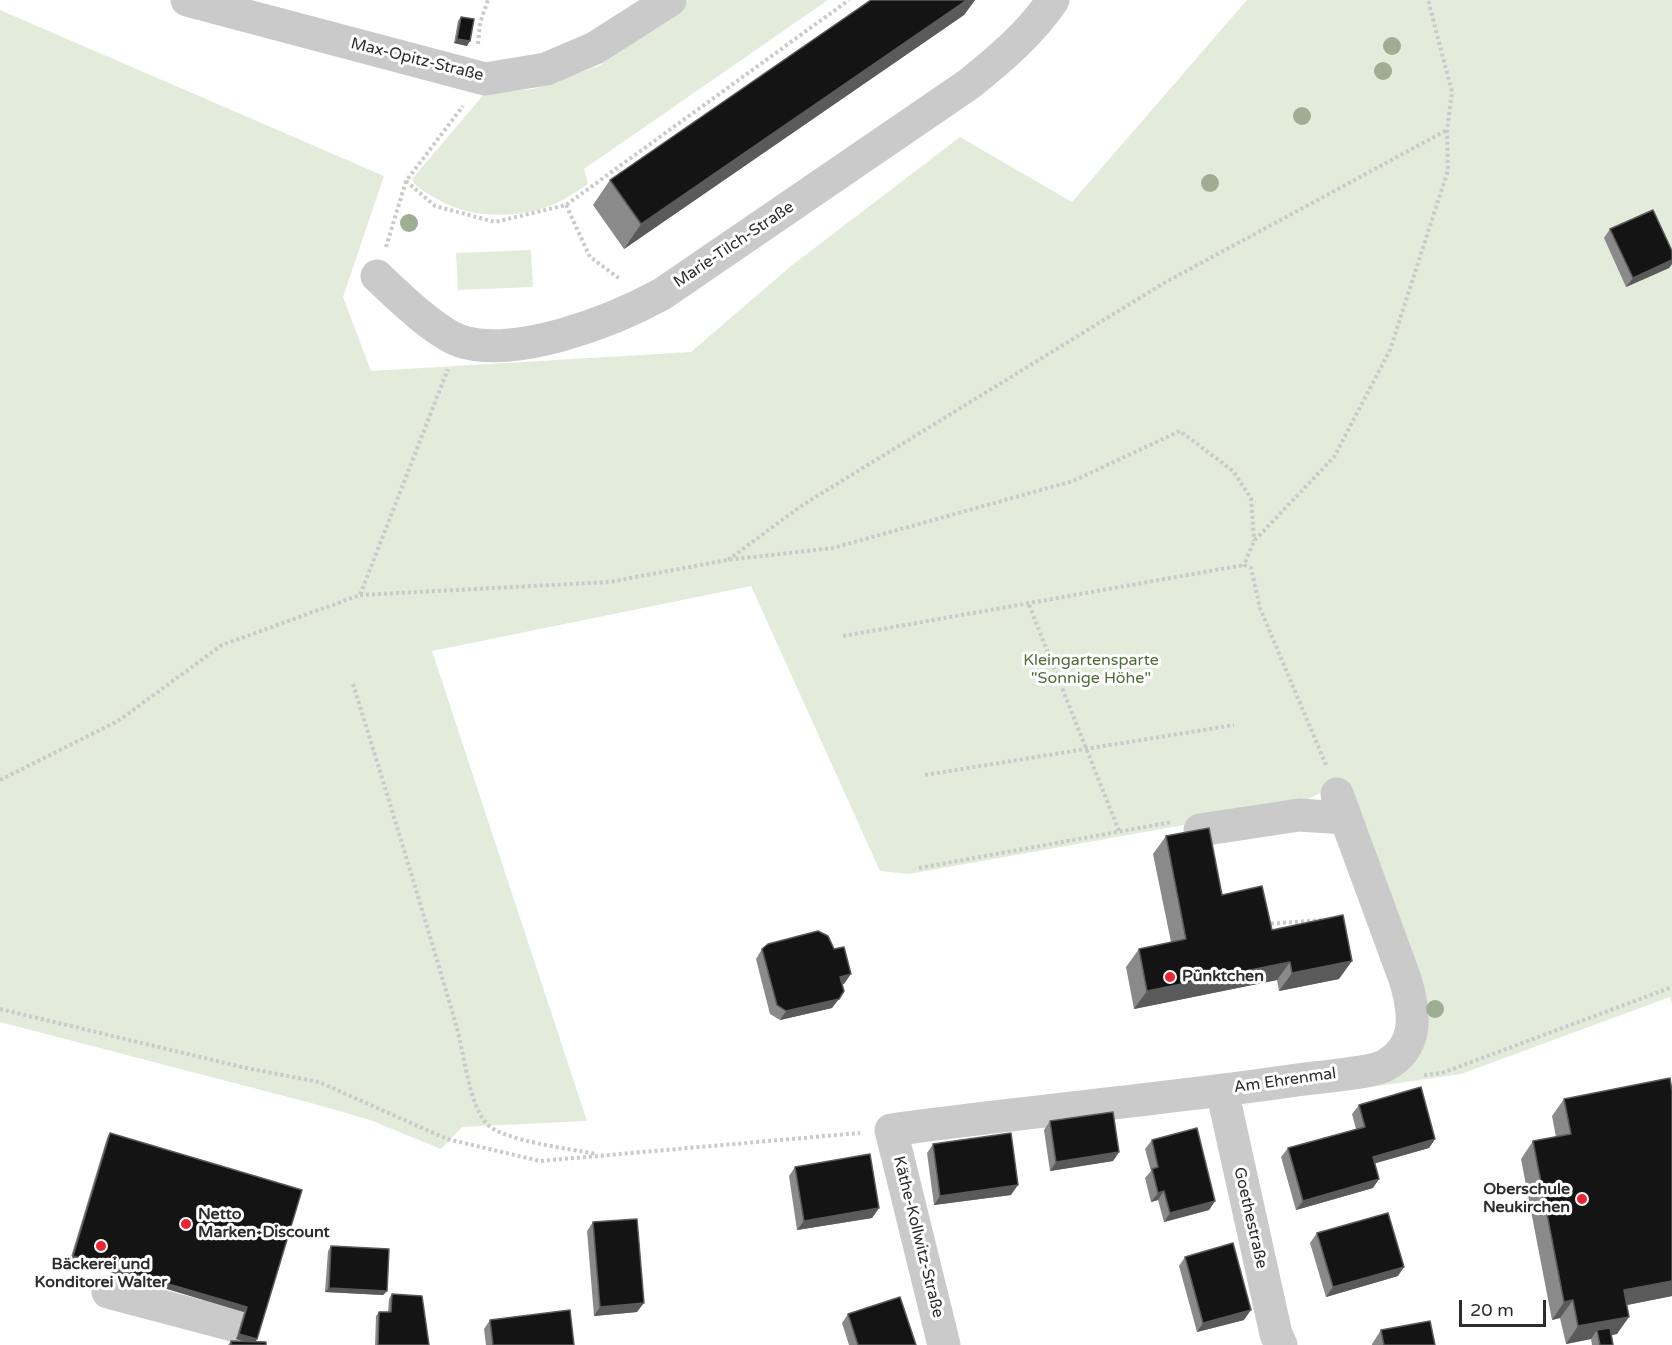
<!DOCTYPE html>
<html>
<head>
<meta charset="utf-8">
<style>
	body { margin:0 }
	#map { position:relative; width:1672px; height:1345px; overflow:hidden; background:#fff; font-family:"Varela Round",sans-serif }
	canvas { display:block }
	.scale { position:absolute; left:1459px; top:1300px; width:87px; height:27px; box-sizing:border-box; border:3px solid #2d2d2d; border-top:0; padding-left:8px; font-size:18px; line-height:21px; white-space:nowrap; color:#2d2d2d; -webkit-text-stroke:4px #fff; paint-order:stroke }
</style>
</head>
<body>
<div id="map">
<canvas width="1672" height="1345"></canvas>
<div class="scale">20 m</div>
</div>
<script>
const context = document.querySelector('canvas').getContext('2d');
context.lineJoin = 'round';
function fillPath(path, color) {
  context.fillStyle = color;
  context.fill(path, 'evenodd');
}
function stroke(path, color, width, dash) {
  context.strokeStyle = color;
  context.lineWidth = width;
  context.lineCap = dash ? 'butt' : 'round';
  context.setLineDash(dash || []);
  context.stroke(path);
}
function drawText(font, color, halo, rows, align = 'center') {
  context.font = font + ' "Varela Round",sans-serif';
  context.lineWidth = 6;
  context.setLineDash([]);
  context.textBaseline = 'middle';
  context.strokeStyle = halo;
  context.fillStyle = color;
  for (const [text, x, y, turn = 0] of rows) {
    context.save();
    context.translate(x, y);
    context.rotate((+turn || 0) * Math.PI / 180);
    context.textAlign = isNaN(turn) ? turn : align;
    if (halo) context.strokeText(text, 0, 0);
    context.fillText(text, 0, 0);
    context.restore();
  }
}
fillPath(new Path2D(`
	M688,0H828L584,169L588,184C577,191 565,200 552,205C517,219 469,219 437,199C428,193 416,189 412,179L485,93L533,89L599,66Z
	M1247,0H1672V1004L1670,997L1461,1074L1364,1088L1424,1040L1430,1011L1412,956L1326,790L1296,805L909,874L880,871L751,586L432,651L587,1121L462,1127L441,1149L370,1120L311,1103L0,1022V10L384,176L343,297L371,371L691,352L791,266L960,137L1072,202Z
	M531,250L533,287L458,290L456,253Z`), '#e3ecda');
stroke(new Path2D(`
	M478,44L480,23L488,0
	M406,181L435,206L495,222L566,205L849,0
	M566,205L590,257L620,279
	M386,247L406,181L463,106
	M728,560L801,506L1164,283L1447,130
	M360,595L609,582L727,560L833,548L1073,481L1180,431L1233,471L1251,498L1254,541
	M1029,605L1119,831
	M843,636L1244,565
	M353,684C388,797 423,911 456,1025C464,1051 469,1106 487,1124C503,1141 572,1149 596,1154
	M1326,765L1260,608L1251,568L1244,565L1254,541L1334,457L1390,350L1448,170L1447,130L1452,92L1428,0
	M925,775L1234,725
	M0,780L118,721L222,645L360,595L448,369
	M919,868L1172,822
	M1265,924L1324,920
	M0,1009L246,1068L319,1082L447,1139L540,1161L860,1133
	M1424,1075L1442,1073L1672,987`), '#cacaca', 4, [3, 3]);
stroke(new Path2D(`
	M187,0L485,79L546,69L595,48L670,0
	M377,276C397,295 435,332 460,341C516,359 613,321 662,294L969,84C1000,59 1030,34 1053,0
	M1200,830L1299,815L1345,818
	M1222,1090L1276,1334L1281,1345
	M108,1292L233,1325
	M944,1345L891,1130C1023,1112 1157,1100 1290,1081C1308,1078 1372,1073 1384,1066C1420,1047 1415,1012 1405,979L1337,794`), '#cacaca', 33);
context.fillStyle = '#9fae92';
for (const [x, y] of [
	[1392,46],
	[1383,71],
	[1302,116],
	[1210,183],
	[409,223],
	[1435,1009]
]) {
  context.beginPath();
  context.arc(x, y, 9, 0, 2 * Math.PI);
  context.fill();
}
fillPath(new Path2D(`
	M871,0H975L964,15L624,249L593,205L610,180Z
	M461,17L467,46L454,43L458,21Z
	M1610,229L1672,251V264L1669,268L1626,287L1604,238Z
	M1166,836L1222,895L1339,979L1279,991L1277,980L1134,1009L1126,967L1139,949L1171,942L1153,854Z
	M762,949L844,984H842L832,1008L780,1020L770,1014L756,959Z
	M1672,1091V1296L1627,1305L1617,1334L1612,1335L1613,1345H1592L1591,1339L1566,1344L1560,1318L1552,1320L1521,1159L1533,1141L1556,1137L1552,1116L1564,1099Z
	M1359,1105L1435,1139L1429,1148L1375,1163L1373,1188L1296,1210L1281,1157L1288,1148L1356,1129L1352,1114Z
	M1050,1121L1119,1152L1113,1161L1050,1171L1044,1130Z
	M110,1133L302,1190L256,1342L266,1345H228L231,1341L245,1342L236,1339L244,1312L70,1260L107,1138Z
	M1152,1140L1215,1201L1209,1210L1164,1222L1158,1200L1151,1202L1145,1178L1151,1171L1145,1149Z
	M933,1144L1011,1195L934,1205L927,1153Z
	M795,1167L879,1208L872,1218L797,1230L789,1176Z
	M593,1222L637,1312L594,1316L587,1231Z
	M1317,1233L1398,1276L1326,1297L1310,1243Z
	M331,1246L387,1291L383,1295L325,1292L328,1251Z
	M1185,1257L1244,1320L1197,1332L1179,1266Z
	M392,1294L429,1345H375L376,1316L379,1312H388L389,1299Z
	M848,1314L916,1345H849L842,1323Z
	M490,1320L574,1345H486L484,1329Z
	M1381,1330L1435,1345H1372V1344Z`), '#8a8a8a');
fillPath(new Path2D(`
	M967,0H975L964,15L624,249L641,224Z
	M457,39L470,41L467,46L454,43Z
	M1672,260V264L1669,268L1626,287L1633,278Z
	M1352,961L1339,979L1279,991L1292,973Z
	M1290,962L1277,980L1134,1009L1147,991Z
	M851,974L844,984L834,986L840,977Z
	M839,999L832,1008L780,1020L786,1011Z
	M1435,1139L1429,1148L1366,1166L1373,1157Z
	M1119,1152L1113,1161L1050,1171L1056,1162Z
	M1379,1179L1373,1188L1296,1210L1303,1201Z
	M1018,1185L1011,1195L934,1205L940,1196Z
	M1164,1191L1158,1200L1151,1202L1158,1193Z
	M1215,1201L1209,1210L1164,1222L1170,1213Z
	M879,1208L872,1218L797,1230L804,1221Z
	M73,1256L247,1307L244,1312L70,1260Z
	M1404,1267L1398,1276L1326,1297L1333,1287Z
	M1672,1281V1296L1612,1308L1624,1290Z
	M329,1288L387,1291L383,1295L325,1292Z
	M1573,1300L1560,1318L1552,1320L1564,1302Z
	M644,1303L637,1312L594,1316L600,1307Z
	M1251,1310L1244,1320L1197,1332L1203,1323Z
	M1629,1317L1617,1334L1599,1338L1597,1330L1591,1339L1566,1344L1578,1326Z
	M239,1334L257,1339L254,1344L236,1339Z`), '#5a5a5a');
const building = new Path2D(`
	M871,0H967L641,224L610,180Z
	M461,17L474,19L470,41L457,39Z
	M1653,210L1672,251V260L1633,278L1610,229Z
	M1209,828L1222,895L1262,886L1272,930L1343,915L1352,961L1292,973L1290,962L1147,991L1139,949L1186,939L1166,836Z
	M818,931L828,936L834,949L844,947L851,974L840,977L844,991L839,999L786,1011L777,1005L762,949L768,944Z
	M1670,1078L1672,1091V1281L1624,1290L1629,1317L1578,1326L1573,1300L1564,1302L1533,1141L1571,1134L1564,1099Z
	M1421,1087L1435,1139L1373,1157L1379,1179L1303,1201L1288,1148L1365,1127L1359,1105Z
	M1113,1112L1119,1152L1056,1162L1050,1121Z
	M1197,1128L1215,1201L1170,1213L1164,1191L1158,1193L1152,1169L1158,1167L1152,1140Z
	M110,1133L302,1190L257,1339L239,1334L247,1307L73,1256Z
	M1011,1133L1018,1185L940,1196L933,1144Z
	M870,1154L879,1208L804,1221L795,1167Z
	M1388,1213L1404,1267L1333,1287L1317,1233Z
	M637,1219L644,1303L600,1307L593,1222Z
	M1233,1243L1251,1310L1203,1323L1185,1257Z
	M331,1246L389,1249L387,1291L329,1288Z
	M392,1294L422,1296L429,1345H378L379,1312H391Z
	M900,1297L916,1345H858L848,1314Z
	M570,1310L574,1345H493L490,1320Z
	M1430,1321L1435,1345H1384L1381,1330Z
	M1610,1328L1613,1345H1600L1597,1330Z
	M231,1341L266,1342V1345H231Z`);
fillPath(building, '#141414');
stroke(building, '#5a5a5a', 1.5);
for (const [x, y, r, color] of [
	[1170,977,6,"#ef2431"],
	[1582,1199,6,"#ef2431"],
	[186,1224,6,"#ef2431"],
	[101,1246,6,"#ef2431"]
]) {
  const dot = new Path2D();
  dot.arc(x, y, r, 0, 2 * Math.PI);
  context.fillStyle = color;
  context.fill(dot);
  stroke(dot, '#fff', 2);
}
drawText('16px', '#2d2d2d', '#fff', [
	["Max-Opitz-Straße",417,60,14],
	["Marie-Tilch-Straße",734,245,-34],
	["Am Ehrenmal",1285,1081,-8],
	["Goethestraße",1250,1218,77],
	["Käthe-Kollwitz-Straße",918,1237,76]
]);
drawText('16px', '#506b38', '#fff', [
	["Kleingartensparte",1091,661],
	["\"Sonnige Höhe\"",1091,679]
]);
drawText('bold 16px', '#2d2d2d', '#fff', [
	["Pünktchen",1182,977],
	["Oberschule",1570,1190,"right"],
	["Neukirchen",1570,1208,"right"],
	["Netto",198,1215],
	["Marken-Discount",198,1233],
	["Bäckerei und",101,1265,"center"],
	["Konditorei Walter",101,1283,"center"]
], 'left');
</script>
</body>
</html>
